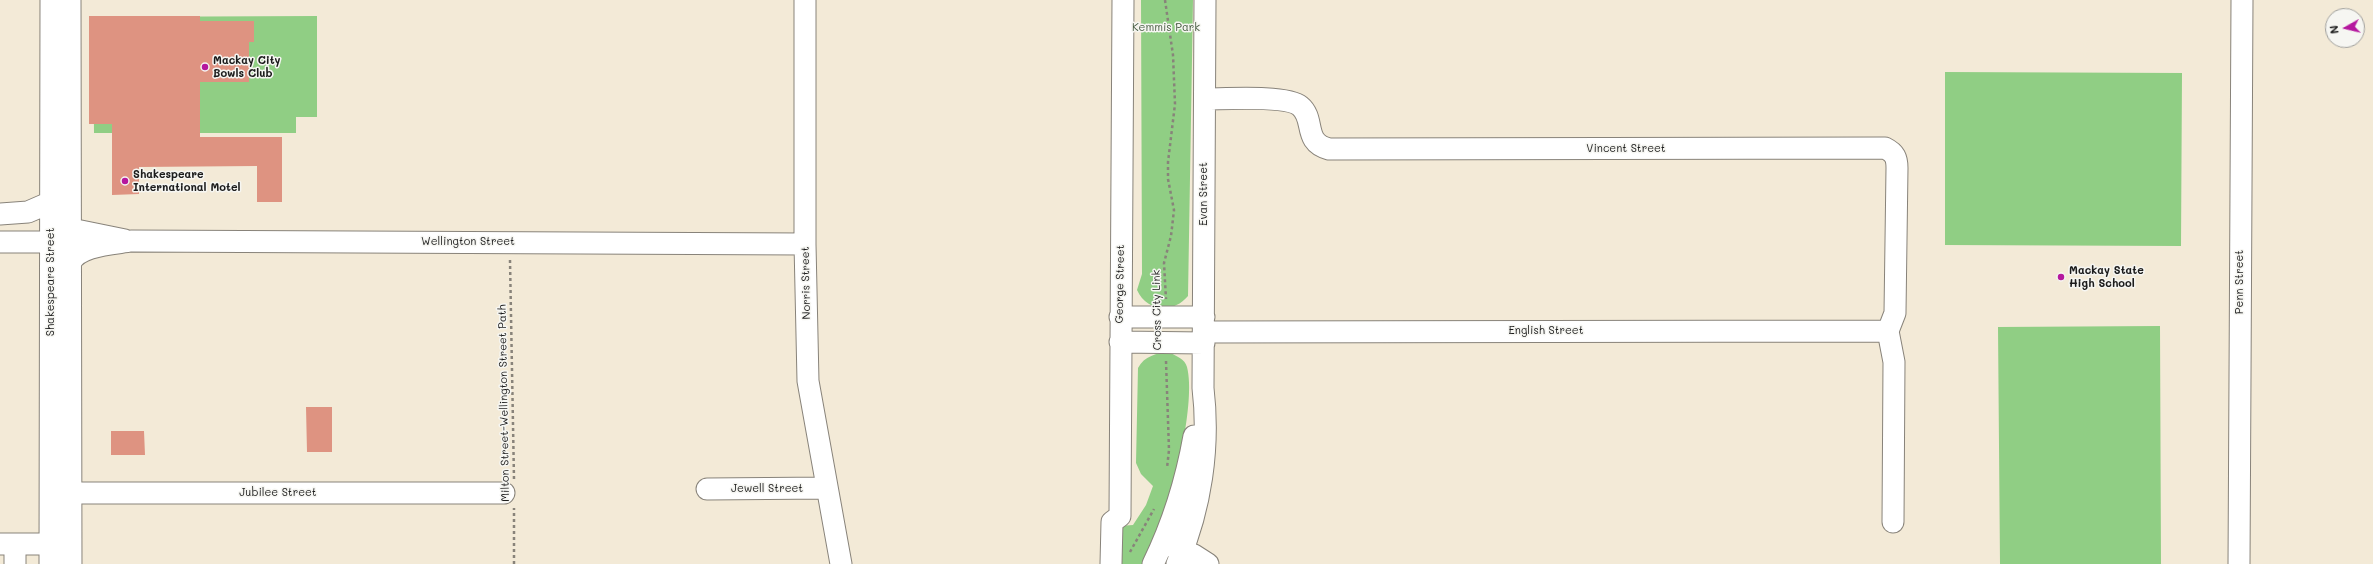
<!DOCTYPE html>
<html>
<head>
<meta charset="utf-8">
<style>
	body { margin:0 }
	#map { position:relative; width:2373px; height:564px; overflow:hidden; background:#f3ead7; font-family:Mali,sans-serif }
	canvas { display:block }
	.north { position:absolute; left:2325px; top:8px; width:40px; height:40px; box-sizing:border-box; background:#f6f6f2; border:1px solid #9f9f9c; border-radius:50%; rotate:262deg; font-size:11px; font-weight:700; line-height:16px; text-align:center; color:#1c1c1c }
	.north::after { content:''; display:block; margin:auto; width:14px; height:18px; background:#b5179e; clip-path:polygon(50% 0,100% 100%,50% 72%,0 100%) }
</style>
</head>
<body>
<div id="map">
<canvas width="2373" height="564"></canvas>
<div class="north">N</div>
</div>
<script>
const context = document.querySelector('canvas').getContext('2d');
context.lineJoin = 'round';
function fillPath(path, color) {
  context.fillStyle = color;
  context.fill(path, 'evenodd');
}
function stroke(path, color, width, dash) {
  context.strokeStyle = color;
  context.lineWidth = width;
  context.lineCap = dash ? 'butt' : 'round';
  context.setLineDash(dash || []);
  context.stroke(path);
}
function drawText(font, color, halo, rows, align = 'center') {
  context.font = font + ' Mali,sans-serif';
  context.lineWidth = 3;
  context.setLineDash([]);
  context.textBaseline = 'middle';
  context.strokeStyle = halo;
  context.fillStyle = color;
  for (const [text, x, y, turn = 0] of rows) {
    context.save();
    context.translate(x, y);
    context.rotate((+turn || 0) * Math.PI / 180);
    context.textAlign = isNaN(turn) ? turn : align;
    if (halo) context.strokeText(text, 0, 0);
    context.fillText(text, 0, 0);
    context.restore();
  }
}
fillPath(new Path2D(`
	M1141,0H1193L1188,296C1173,314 1147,312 1137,290L1142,274Z
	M317,16V117H296V133H94L93,17Z
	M1945,72L2182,73L2181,246L1945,245Z
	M2160,326L2161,564H2000L1998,327Z
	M1169,352C1176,356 1185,359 1187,367C1196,403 1174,488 1162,523C1157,537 1148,551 1142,564H1118L1119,526L1133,525L1146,505L1153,486L1141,474L1136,463L1138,368C1144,356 1157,353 1169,352Z`), '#90ce84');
fillPath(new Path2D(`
	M89,16H200V21H254V42H249V82H200V137H282V202H257V166L139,167V194L112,195V124H89Z
	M306,407H332V452H307Z
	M111,431H144L145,455H111Z`), '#de9381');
const minor = new Path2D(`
	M70,0L71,564
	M805,0V244L808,381L841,564
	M1205,99C1225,99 1287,95 1300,106C1316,119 1302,142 1329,149L1885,148C1895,153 1897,158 1897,168L1895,313L1888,331
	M0,214L28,212L51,202
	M64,240L71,229L125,240
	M0,242H50L54,230
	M70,264C77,245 114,244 131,241L805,244
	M1120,317H1204
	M1888,331L1894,362L1893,522
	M1204,332L1888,331
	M1120,342L1204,343
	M707,489L827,488
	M56,493H504
	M0,544H50
	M15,544V564
	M1171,546L1194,555L1208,564
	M50,564L51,0
	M1111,564L1112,522L1120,516L1123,0
	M1153,564C1173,523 1186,481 1194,436
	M1177,564C1201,509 1210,447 1203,388L1205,0
	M2239,564L2242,0`);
stroke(minor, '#88837a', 23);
stroke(new Path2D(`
	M1165,0L1173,55L1175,104L1168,162V179L1174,210L1171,236L1164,263L1166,299
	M510,260L514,479
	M1166,361L1169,450L1167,468
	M1130,552L1154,509
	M514,564V508`), '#88837a', 2.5, [3, 3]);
stroke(minor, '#fff', 21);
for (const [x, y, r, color] of [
	[205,67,4,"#b5179e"],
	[125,181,4,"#b5179e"],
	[2061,277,4,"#b5179e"]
]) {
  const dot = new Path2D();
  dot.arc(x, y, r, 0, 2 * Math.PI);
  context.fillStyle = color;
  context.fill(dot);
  stroke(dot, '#f6f6f2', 1.5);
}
drawText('11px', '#455a40', '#f6f6f2', [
	["Kemmis Park",1166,28]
]);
drawText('bold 11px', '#1c1c1c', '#f6f6f2', [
	["Mackay City",213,61],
	["Bowls Club",213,74],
	["Shakespeare",133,175],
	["International Motel",133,188],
	["Mackay State",2069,271],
	["High School",2069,284]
], 'left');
drawText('11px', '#1c1c1c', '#f6f6f2', [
	["Vincent Street",1626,149],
	["Evan Street",1204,194,-90],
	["Wellington Street",468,242],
	["Shakespeare Street",51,282,-90],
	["Penn Street",2240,282,-90],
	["Norris Street",806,283,-91],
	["George Street",1120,284,-89],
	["Cross City Link",1157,310,-91],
	["English Street",1546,331],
	["Milton Street-Wellington Street Path",504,403,-91],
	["Jewell Street",767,489],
	["Jubilee Street",278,493]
]);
</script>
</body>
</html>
